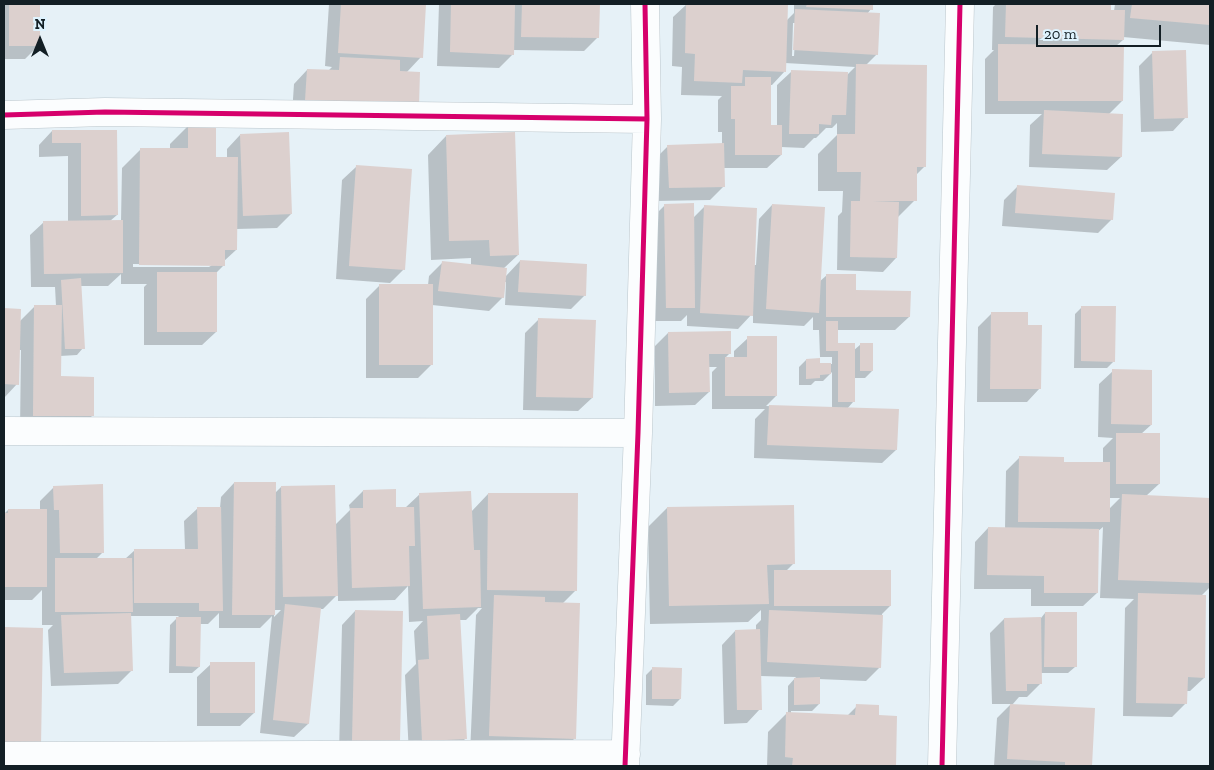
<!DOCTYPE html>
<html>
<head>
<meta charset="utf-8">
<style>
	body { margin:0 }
	#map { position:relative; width:1214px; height:770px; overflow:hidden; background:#e6f1f7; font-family:"Zilla Slab",serif }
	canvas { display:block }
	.frame { position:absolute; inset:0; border:5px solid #131f25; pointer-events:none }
	.north { position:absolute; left:15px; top:15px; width:50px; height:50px; -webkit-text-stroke:4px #dff3fe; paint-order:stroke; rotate:0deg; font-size:14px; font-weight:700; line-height:20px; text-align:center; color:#131f25 }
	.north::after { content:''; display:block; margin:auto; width:18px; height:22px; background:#131f25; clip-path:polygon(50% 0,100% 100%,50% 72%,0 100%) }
	.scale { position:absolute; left:1036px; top:25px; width:125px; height:22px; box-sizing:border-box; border:2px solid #131f25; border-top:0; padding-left:6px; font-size:15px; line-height:18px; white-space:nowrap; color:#131f25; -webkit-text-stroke:4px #dff3fe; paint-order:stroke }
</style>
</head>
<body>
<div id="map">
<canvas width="1214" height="770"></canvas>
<div class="frame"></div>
<div class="north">N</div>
<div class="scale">20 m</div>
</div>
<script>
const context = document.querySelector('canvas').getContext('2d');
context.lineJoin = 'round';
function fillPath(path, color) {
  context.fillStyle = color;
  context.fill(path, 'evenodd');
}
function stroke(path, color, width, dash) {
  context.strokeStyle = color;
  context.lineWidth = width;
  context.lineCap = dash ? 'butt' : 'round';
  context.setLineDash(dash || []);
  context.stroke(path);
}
fillPath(new Path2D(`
	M4,4H39V45L25,59H4Z
	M329,4H424L421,57L406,73L292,114L294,84L307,70L328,71L332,67L325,66Z
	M439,4H598V37L584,51L513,50V54L499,68L437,66Z
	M687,4L731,5L732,4H787V20L794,13V4H872L871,9L867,14L877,54L865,66L925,166L915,176V200L897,218L896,258L883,272L837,270L838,216L842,212L843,191H818V154L837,135V123L832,128H826L816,138H814L804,148L781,147V155L767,168H723L724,186L710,200L655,201L654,160L668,146L722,145V132H718V100L722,96L681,95L682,67L672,66L673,17ZM793,23H796L794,56H792ZM785,63L855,67L846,76L791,72L777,85V126H769V85H772L785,71Z
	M996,4H1110V11H1114L1115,4H1210V45L1123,37V40L1116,46L1122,101L1109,114L1121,157L1107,170L1029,167L1030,125L1042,114H985V59L994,50H992L993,7Z
	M1153,52L1186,117L1173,131L1141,132L1139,66Z
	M189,125L215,158H227V149L240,135L291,214L277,228L236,229V250L223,262V266L216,273V332L202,345H144V287L147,284H121V274L108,286H80L83,348L77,355L60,356V378L92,416L79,429H20L21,350H19L17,384L4,398V310H20V321L35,306H56L55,287H31L30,235L44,222H68V156L39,157V145L52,131H116L117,215L110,221H121L122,168L140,150H170V144ZM133,264L212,265L209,267H133Z
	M446,136L518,255L503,269L505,277L520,261L585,295L571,309L505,305L506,282H504L503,297L489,311L432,305V364L418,378H366V299L380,285H428L429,276L442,263L471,266V258L431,260L428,155Z
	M356,167L404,269L390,283L336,279L342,180Z
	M1017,187L1112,219L1098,233L1002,226L1004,200Z
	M665,205L693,218L704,207L754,265H756L759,219L772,205L819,282L827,275L855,291L909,317L895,330H837V344L853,351L861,344L872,371L865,378H853V402L847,409L896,450L882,463L754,458L755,419L765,409H712V372L717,367H708L709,392L695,405L655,406V346L668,333L730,353L725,358H734V351L748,338L776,396L766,406L832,408V372L823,381H815L811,385H799V367L806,360L818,364H832V357H820L819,330H813V317L804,326L753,323V313L738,329L687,326V315L681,321H653L651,219Z
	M1082,307L1114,361L1107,368H1074L1075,314Z
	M992,313L1027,326L1040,388L1027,402H977L978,327Z
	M539,319L592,398L578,411L523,410L525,333Z
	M1113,371L1151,425L1141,434L1159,484L1146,496L1210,499V587L1201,596L1204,678L1190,691H1186V703L1172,717L1123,716L1125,608L1134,599L1100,598L1103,527L1097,532V593L1083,606H1031V589H974L975,542L988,528L1005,529L1006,471L1019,458L1062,464H1103V448L1113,438L1098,437L1099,384ZM1108,498H1120L1108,510Z
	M234,483L275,493L281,487L335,525L350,510L349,505L363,491L395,509L405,508L420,494L471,512L488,494L576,590L562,604L574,739L555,758L470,754L476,615L482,608H478L466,620H459L465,739L452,753L409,755L405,675L416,664L414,631L423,621L409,622L408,586L395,600L338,601V594L323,609H320L308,724L294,737L260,733L272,616L260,628H219V613L208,624H199V667L192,673H169L170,625L179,616H130L132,670L118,684L51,686L48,630L53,625H42V590L32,600H4V514L8,510H40V501L54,487L103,552L96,559H125L135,550H185L184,521L198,508H220L221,497ZM274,610H281L274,617Z
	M793,506V564L786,571L890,606L882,614L880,667L866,681L818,679L819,704L812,711H791V713L847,716L857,706L878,717H896L894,766H767L768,732L788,712V686L796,677L760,676V709L747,723L724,724L722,645L735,631H756V625L761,620V610L748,622L650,624L648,527L667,508Z
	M355,611L399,741L339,754L342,625Z
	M1045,613L1075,667L1068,673H1041V683L1027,697H1019L1012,705L1093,709L1091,766H994L997,718L1011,704H992L990,633L1004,619L1041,618Z
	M4,629H41L4,758Z
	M211,664L254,713L240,726H197V677Z
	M653,668L680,699L673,706L646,705V675Z`), '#0003');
fillPath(new Path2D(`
	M9,4H40V46H9Z
	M341,4H426L423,58L338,53Z
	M451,4H515L514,55L450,52Z
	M522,4H600L599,38L521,37Z
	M686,4H788L786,72L743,70L742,83L694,81L695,54L685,53Z
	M807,4H873V10L806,7Z
	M1006,4H1111V10H1125L1124,40L1005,37Z
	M1132,4H1210V25L1130,18Z
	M795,9L880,13L878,55L793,50Z
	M998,44L1124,45L1123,101H998Z
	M1186,50L1188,118L1154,119L1152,51Z
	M340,57L400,60V71L420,72L419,106L305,101L307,69L339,70Z
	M856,64L927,65L926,167H917V201H872L899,202L897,258L850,257L851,201H860L861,172H837V134H855Z
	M791,70L848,72L846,115H832L831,125L819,124V134H789Z
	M745,77H771V125H782V155H735V119H731V86H745Z
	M1044,110L1123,114L1122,157L1042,154Z
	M188,124L216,125V157H238L237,250H225V266L139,265L140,148H188Z
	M52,130H117L118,215L81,216V143H52Z
	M289,132L292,214L243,216L240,134Z
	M515,132L519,255L490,256L489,240L449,241L446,135Z
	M724,143L725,187L669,188L667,145Z
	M356,165L412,169L405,270L349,266Z
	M1017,185L1115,193L1113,220L1015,213Z
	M694,203L695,308H666L664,204Z
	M772,204L825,207L819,313L766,309Z
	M704,205L757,208L753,316L700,313Z
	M123,220V273L44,274L43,221Z
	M520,260L587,264L586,296L518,292Z
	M442,261L507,268L504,298L438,291Z
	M157,272H217V332H157Z
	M826,274H856V290L911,291L910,317H826Z
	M81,278L85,349H65L61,280Z
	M379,284H433V365H379Z
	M34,305H62L61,376L94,377V416H33Z
	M1081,306H1116L1115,362L1081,361Z
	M4,308L21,309L19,385L4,384Z
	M991,312H1028V325H1042L1041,389H990Z
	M538,318L596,320L593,398L536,397Z
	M826,321H838V343H855V402H838V351H826Z
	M731,331V354H709L710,392L669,393L668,332Z
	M747,336H777V396H725V357H747Z
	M860,343H873V371H860Z
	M820,358V363H831V374L820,375V378L806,379V359Z
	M1112,369L1152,370V425L1111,424Z
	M769,405L899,409L897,450L767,445Z
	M1116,433H1160V484H1116Z
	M1019,456L1064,457V462H1110V522H1018Z
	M234,482H276L275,615H232Z
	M103,484L104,553H60L59,510H54L53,486Z
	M335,485L338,596L283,597L281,486Z
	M396,489V507H414L415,546H409L410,586L352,588L350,508H363V490Z
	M471,491L474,550H480L481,607L423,609L419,493Z
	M488,493H578L577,591L487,590Z
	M1122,494L1210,498V583L1118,580Z
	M794,505L795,564L767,565L769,604L669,606L667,507Z
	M197,507H221L223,611H199V603H134V549H198Z
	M8,509H47V587H4V513H8Z
	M988,527L1099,529L1098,593H1044V576L987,575Z
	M55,558H132L133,612H55Z
	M774,570H891V606H774Z
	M1138,593L1206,595L1205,678L1188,677L1187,704L1136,703Z
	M494,595L545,597V602L580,603L576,739L489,736Z
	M285,604L321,608L309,724L273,720Z
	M355,610L403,611L400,741H352Z
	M769,610L883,615L881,668L767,662Z
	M1045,612H1077V667H1044Z
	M131,613L133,671L64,673L61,615Z
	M460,614L467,739L422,741L418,660L429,659L427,616Z
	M176,617H201L200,667L176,666Z
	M1041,617L1042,684H1027V691H1006L1004,618Z
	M4,627L43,628L41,746L4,745Z
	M760,629L762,710H737L735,630Z
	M210,662H255V713H210Z
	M652,667L682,668L681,699H652Z
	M820,677V704L794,705V678Z
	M856,704L879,705V715L897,716L896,766H792L793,758L785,757L786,712L855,715Z
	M1010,704L1095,708L1092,766H1065V762L1007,759Z`), '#dcd0ce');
const minor = new Path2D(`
	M4,115L105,112L647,119
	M4,431L638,433
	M4,756L626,754
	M625,766L638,433L647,119L645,4
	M942,766L960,4`);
stroke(minor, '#bbc6cc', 29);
stroke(minor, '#fbfdfe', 28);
stroke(new Path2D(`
	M4,115L105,112L647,119
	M625,766L638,433L647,119L645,4
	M942,766L960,4`), '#d6006c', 5);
</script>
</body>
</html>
